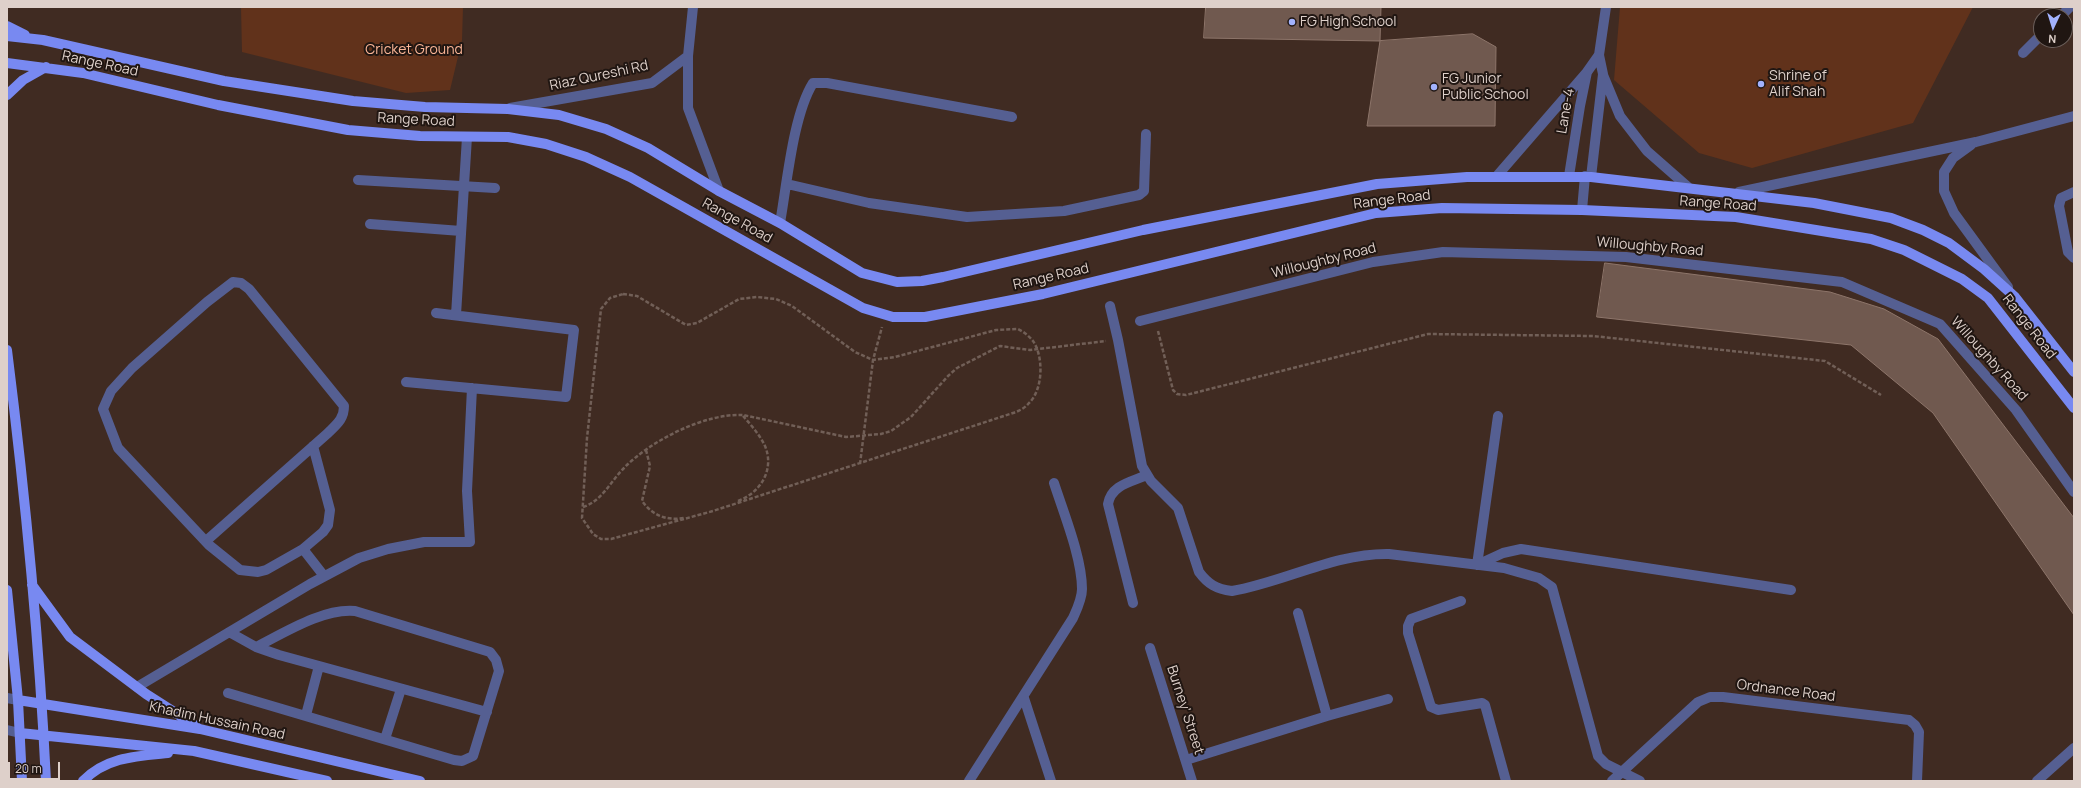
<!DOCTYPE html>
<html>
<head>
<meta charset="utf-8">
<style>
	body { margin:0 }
	#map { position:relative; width:2081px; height:788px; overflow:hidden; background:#402b22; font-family:Manrope,sans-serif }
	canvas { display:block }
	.frame { position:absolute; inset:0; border:8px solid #ded0ca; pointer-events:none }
	.north { position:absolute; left:2033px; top:8px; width:40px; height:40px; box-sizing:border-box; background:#201612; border:1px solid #6c605c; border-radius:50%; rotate:184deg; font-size:11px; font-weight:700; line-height:16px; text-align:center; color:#ded0ca }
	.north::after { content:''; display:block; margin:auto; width:14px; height:18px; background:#a2b2fd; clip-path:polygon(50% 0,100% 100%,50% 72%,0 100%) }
	.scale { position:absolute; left:8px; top:762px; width:52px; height:18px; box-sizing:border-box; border:2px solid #ded0ca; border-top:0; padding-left:5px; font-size:12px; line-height:14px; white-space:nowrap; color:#ded0ca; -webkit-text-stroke:3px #201612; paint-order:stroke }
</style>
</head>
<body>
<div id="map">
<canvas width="2081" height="788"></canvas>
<div class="frame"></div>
<div class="north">N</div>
<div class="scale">20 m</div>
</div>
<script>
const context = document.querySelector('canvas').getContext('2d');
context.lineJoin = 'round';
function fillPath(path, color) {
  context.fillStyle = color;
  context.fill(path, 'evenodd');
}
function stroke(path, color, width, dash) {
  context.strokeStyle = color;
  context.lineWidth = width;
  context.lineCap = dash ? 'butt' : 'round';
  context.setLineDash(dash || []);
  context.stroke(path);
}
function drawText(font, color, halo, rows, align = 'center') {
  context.font = font + ' Manrope,sans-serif';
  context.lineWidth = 4;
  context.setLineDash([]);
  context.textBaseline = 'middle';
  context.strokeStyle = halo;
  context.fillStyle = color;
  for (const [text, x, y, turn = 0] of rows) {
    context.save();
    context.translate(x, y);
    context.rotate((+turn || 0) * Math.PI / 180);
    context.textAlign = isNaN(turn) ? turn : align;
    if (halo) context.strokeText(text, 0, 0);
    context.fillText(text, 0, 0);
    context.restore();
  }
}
fillPath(new Path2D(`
	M241,7H463L462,40L450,90L406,93L242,52Z
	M1620,7H1973L1913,123L1752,168L1699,153L1614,80Z`), '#61321b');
const building = new Path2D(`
	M1206,7H1381L1380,41L1204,38Z
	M1473,34L1496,47L1495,126H1367L1380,41Z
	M1605,263L1830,292L1884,309L1938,339L2074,518V615L1933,413L1851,345L1597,317Z`);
fillPath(building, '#70594f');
stroke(building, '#8d756a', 1);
stroke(new Path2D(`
	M623,294L637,296L686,325L697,323L739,299L757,297L776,299L792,306L855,352L873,360L895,357L996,330L1018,329C1024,332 1029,336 1033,341C1044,357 1043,390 1029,403C1025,408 1019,411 1013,413L713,511L611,539H601L593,534L582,518L587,438L601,309L610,298Z
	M1158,331L1173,390L1177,394L1186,395L1428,334L1593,336L1825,361L1881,395
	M646,450L650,466L642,501C652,515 666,521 684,518
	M860,464L873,360L882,327
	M738,501C760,493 775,470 765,446C760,435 751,425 743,416
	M583,507C602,501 610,482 624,468C650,441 705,413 743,415L846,437L881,434L891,431L911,417L948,376L957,368L1000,346L1030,350L1106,341`), '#715f57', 2.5, [4, 2]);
stroke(new Path2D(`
	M693,7L688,56V108L719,191
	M2061,16L2070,7
	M2023,53L2041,35
	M1603,75L1620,116L1647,151L1688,187
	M510,108L652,83L688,56
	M1971,145L1953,158L1944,172V191L1954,213L2008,287
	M1569,176L1580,106L1587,72L1599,55
	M1496,177L1587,72
	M1591,177L1603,74L1599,55L1606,7
	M358,180L495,188
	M787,184L869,203L967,217L1064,211L1139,195L1144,191L1146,134
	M1739,192L1976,142L2074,116
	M2074,192L2061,198L2059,206L2068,252L2074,258
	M1582,210L1585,176
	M780,223C787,184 793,115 813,83H827L1012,117
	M370,224L461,231
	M1110,306L1118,340L1142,466L1151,481L1178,508L1199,572C1208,584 1216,589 1232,591C1285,582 1334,553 1389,554L1504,568L1539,578L1552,587L1598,756L1606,764L1640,781
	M456,315L467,137
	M1140,321L1373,262L1443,252L1626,257L1842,282L1940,324L2016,410L2074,492
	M406,382L566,397L574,330L436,313
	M206,541L328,433C337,424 344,419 344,406L249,289L241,283L233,282L207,302L132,368L111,391L103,409L118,448L209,545L240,570L258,572L266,570L303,549L323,532L328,525L330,510L313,446
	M303,549L324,576
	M1477,565L1503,553L1521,549L1791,590
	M1477,565L1498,416
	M1461,601L1411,619L1408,626V633L1431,707L1438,710L1482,703L1485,705L1506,781
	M1133,603L1108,504C1111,485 1131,482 1147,475
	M1298,613L1327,716
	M229,632L256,647L279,655L487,712
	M1150,648L1192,781
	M137,687L310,584L359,558L388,549L424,542H470L467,491L472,388
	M228,693L454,760L462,761L473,756L499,671L496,660L490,652L355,611C323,608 284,633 256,647
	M7,698L18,700
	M1024,698L1051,781
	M306,715L319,666
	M7,730L20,733
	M385,739L401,689
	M1186,760L1327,716L1388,699
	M969,781L1073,618C1077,609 1082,599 1082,589C1082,558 1064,514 1054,483
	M1612,781L1698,702L1710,697H1723L1909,720L1915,725L1919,732L1917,781
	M2037,781L2074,748`), '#555f92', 10);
stroke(new Path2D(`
	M7,26L25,35
	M7,36L43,40L224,81L353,101L425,107L508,109L559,115L606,129L648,148L719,191L780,223L862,273L897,282L922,281L943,277L1143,230L1377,184L1467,177H1591L1814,203L1891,218L1923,230L1949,243L1984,269L2015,297L2074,372
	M7,63L83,73L218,105L348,130L420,136L508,137L546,144L586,157L630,177L863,308L893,317H925L1043,294L1376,213L1442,208L1582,210L1736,217L1871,239L1904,250L1962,279L1988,298L2074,408
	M7,95L23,80L46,67
	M7,350C25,493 39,637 46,781
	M32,585L70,637L146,694L196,726
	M7,590L18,700L22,781
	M18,700L200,729L420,781
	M20,733L194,751L327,781
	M83,781C106,757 137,756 168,753`), '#7889f1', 10);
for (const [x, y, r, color] of [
	[1292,22,4,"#a2b2fd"],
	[1761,84,4,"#a2b2fd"],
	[1434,87,4,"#a2b2fd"]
]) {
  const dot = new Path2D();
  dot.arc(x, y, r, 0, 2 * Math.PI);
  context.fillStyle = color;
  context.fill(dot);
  stroke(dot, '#201612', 1.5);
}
drawText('14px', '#ded0ca', '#201612', [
	["FG High School",1300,22],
	["Shrine of",1769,76],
	["Alif Shah",1769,92],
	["FG Junior",1442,79],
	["Public School",1442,95]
], 'left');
drawText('14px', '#fab596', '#201612', [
	["Cricket Ground",414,50]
]);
drawText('14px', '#ded0ca', '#201612', [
	["Range Road",100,64,12],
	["Riaz Qureshi Rd",599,76,-12],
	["Lane-4",1566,111,-80],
	["Range Road",416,120,3],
	["Range Road",1392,200,-7],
	["Range Road",1718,204,4],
	["Range Road",737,221,29],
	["Willoughby Road",1650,247,5],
	["Willoughby Road",1324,261,-14],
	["Range Road",1051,277,-13],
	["Range Road",2029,327,52],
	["Willoughby Road",1989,359,48],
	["Ordnance Road",1786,691,7],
	["Burney' Street",1185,710,72],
	["Khadim Hussain Road",217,721,12]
]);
</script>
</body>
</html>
